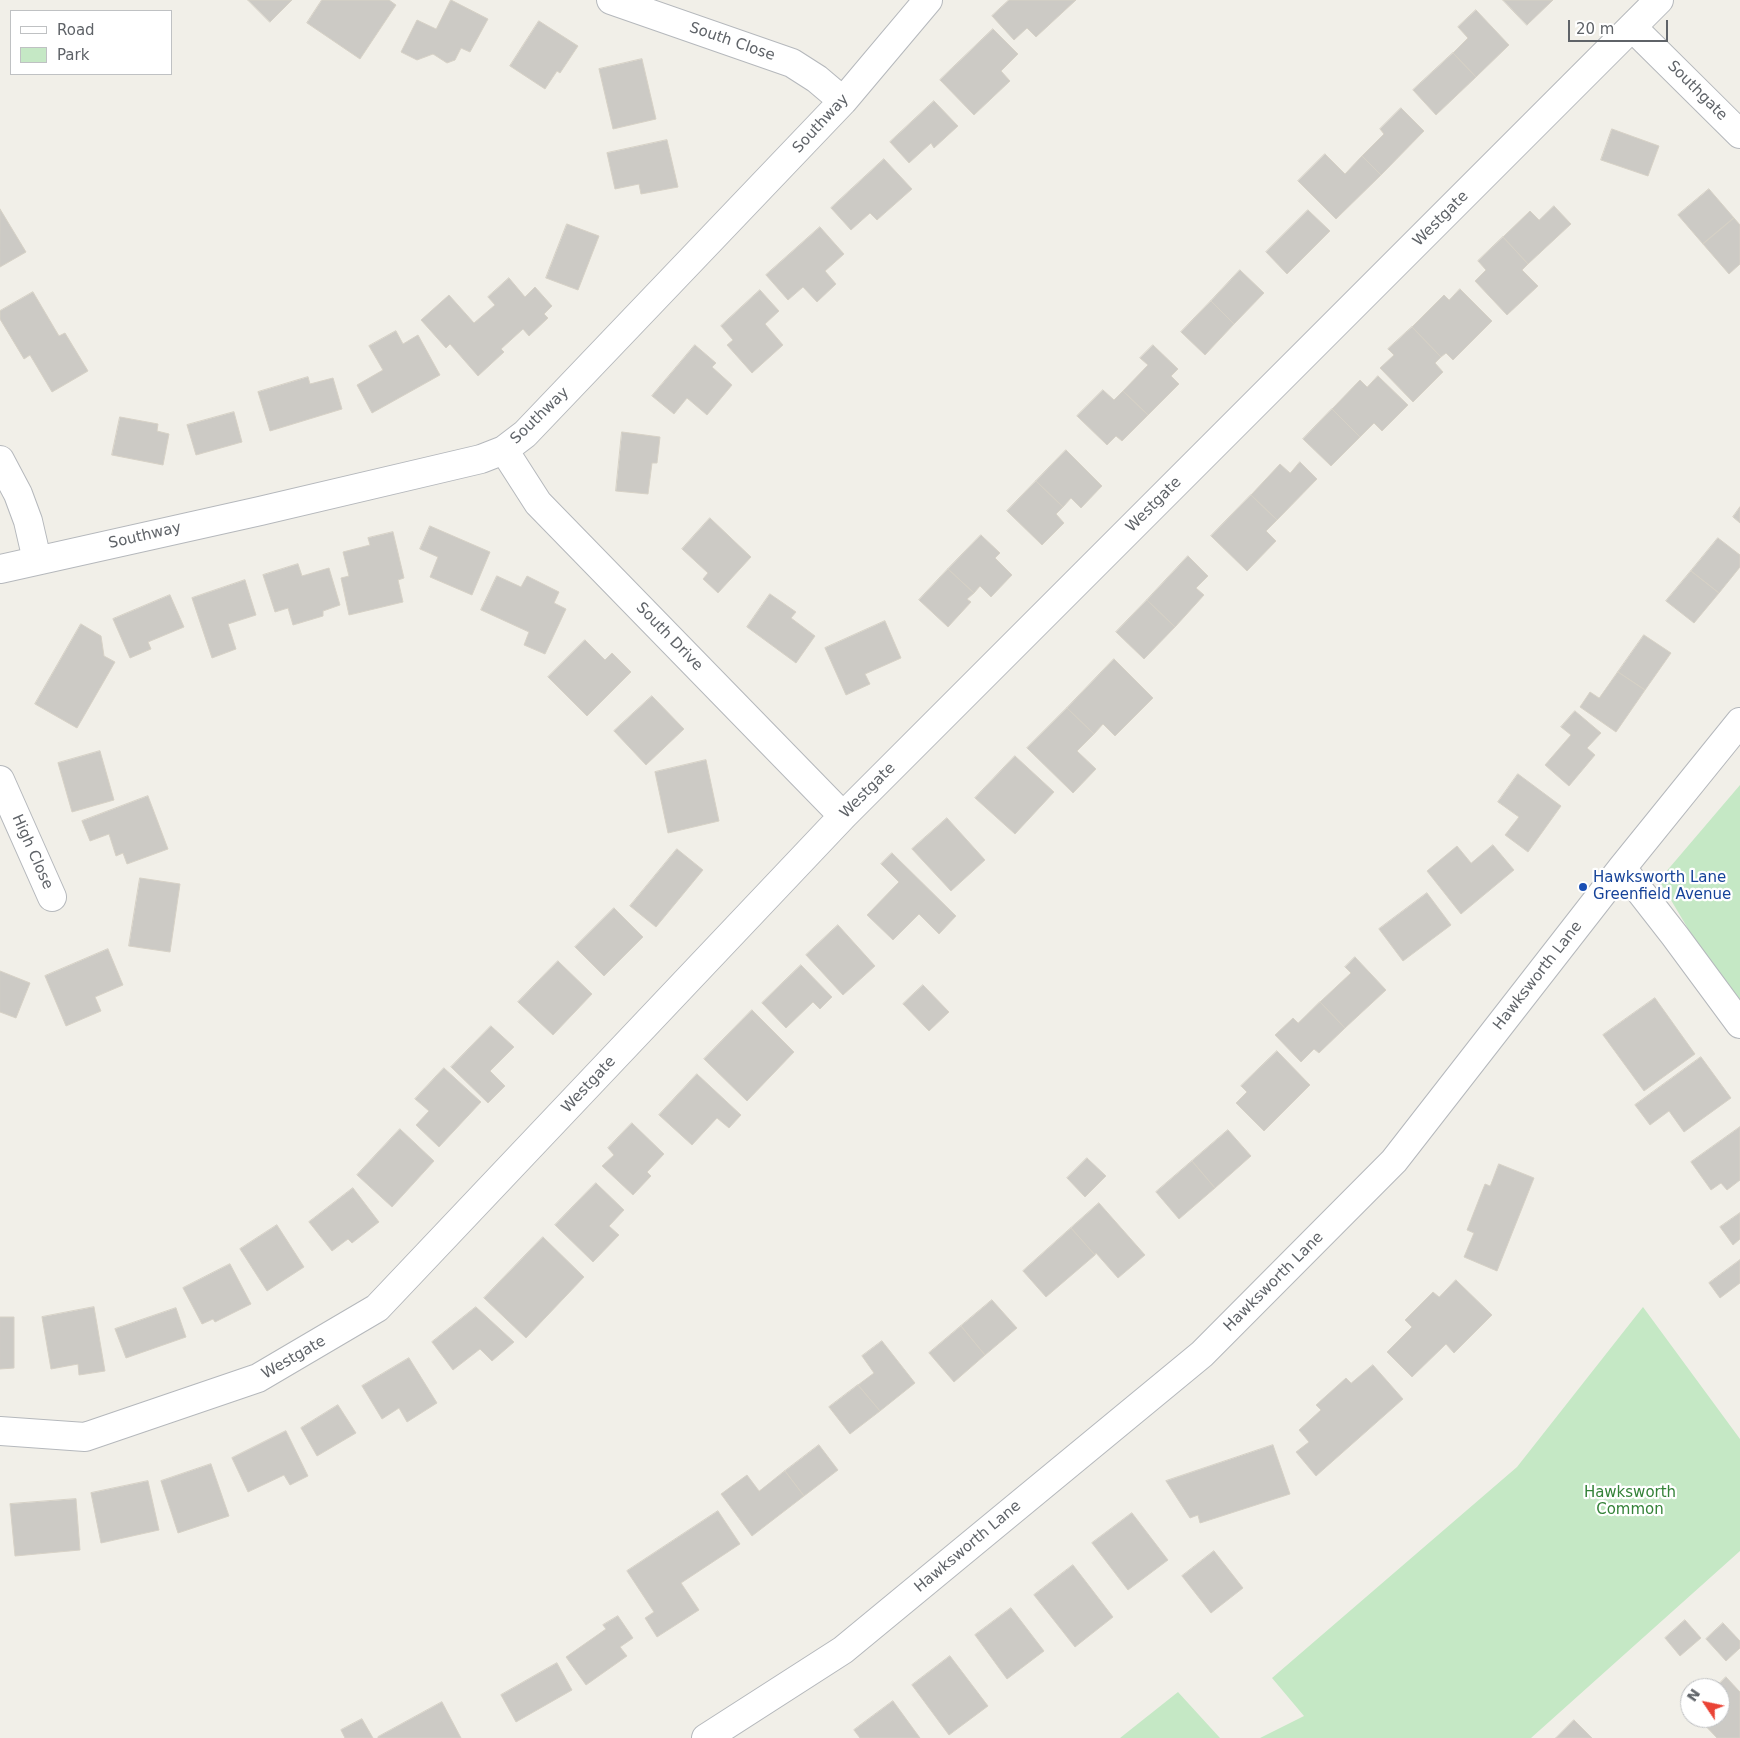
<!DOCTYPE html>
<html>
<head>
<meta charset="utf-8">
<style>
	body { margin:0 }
	#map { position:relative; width:1740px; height:1738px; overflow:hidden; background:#f1efe8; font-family:"DejaVu Sans",sans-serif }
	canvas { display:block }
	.legend { position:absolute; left:10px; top:10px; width:162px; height:65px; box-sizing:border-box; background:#fff; border:1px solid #bfc1c3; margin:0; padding:6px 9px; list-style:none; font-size:15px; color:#5f6368 }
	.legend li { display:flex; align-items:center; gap:10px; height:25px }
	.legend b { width:25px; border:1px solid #bfc1c3 }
	.north { position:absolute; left:1680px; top:1678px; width:50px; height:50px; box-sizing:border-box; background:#fff; border:1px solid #bfc1c3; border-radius:50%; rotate:304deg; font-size:14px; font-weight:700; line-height:20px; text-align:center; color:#5f6368 }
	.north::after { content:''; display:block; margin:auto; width:18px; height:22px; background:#ea4335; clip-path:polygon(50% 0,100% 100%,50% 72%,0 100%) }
	.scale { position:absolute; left:1568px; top:20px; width:100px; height:22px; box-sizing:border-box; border:2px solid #5f6368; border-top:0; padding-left:6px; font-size:15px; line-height:18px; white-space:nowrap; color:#5f6368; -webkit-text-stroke:4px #fff; paint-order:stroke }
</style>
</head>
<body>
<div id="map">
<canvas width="1740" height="1738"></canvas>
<ul class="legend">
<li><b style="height:6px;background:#fff"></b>Road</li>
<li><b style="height:14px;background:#c5e8c5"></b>Park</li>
</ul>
<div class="north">N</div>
<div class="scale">20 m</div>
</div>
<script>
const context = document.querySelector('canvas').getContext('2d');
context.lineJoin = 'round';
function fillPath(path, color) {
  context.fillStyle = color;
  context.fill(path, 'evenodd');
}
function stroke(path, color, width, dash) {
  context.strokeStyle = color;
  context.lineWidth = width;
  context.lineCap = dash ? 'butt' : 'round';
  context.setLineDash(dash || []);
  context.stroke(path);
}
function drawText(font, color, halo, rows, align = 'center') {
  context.font = font + ' "DejaVu Sans",sans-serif';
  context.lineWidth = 4.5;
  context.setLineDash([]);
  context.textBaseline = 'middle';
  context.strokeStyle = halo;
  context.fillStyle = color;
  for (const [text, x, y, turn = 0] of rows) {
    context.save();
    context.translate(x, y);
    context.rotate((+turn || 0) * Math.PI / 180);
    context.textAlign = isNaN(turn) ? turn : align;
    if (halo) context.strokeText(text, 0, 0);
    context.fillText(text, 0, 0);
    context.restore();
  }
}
fillPath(new Path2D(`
	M1740,785V1002L1690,932L1659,880Z
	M1643,1307L1740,1439V1551L1531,1738H1260L1304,1716L1272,1678L1517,1467Z
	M1178,1692L1220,1738H1120Z`), '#c5e8c5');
const building = new Path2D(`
	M248,0H292L270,22Z
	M322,0H389L396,5L360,59L307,23Z
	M451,0L488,19L470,52L461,48L455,60L447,63L433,54L417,60L401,52L417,20L436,29Z
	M1009,0H1076L1036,37L1027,28L1014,40L992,16Z
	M1503,0H1553L1527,25Z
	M1476,10L1509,45L1476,77L1453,53L1468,38L1458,27Z
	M539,21L578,46L560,73L557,71L545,89L510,66Z
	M993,29L1018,54L1001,71L1010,81L974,115L940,80Z
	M1453,53L1476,77L1436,115L1413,90Z
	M642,59L656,119L613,129L599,69Z
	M934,101L958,126L934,148L931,143L909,163L890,142Z
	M1401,108L1424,131L1381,175L1362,156L1384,134L1380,129Z
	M1612,129L1659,146L1648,176L1601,160Z
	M667,140L678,187L641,194L639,184L615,189L607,153Z
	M1325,154L1345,174L1362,156L1381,175L1336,219L1298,181Z
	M884,159L912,189L877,220L870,213L851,230L831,208Z
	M1709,189L1734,218L1703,244L1678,215Z
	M1554,206L1571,224L1528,264L1503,237L1530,211L1539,220Z
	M0,209L26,252L0,267Z
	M1308,210L1330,231L1287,274L1266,252Z
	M1734,218L1740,225V264L1729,274L1703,244Z
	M567,224L599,236L578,290L546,278Z
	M820,227L844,254L825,271L836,284L817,302L803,287L788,300L766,275Z
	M1503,237L1528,264L1522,270L1538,286L1507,315L1475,281L1486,270L1478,261Z
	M1240,270L1264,293L1234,324L1211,301Z
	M509,278L525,297L535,287L552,306L544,314L548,318L529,336L523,329L501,349L504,352L478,376L450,344L446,348L421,320L449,295L474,323L495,305L488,297Z
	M1460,289L1492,321L1453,360L1446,353L1441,357L1412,327L1444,295L1449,300Z
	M760,290L779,311L765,324L783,345L752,373L727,345L733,340L721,326Z
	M33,292L59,336L65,333L88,371L52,392L30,355L24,359L0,319V311Z
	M1211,301L1234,324L1205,355L1181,332Z
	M1412,327L1441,357L1435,363L1443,372L1413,402L1380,368L1394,355L1388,349Z
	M396,331L403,344L418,335L440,375L372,413L357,385L383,370L369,346Z
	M695,345L716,363L712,367L732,385L707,415L687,398L674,414L652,396Z
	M1153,345L1178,369L1171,376L1179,384L1148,415L1123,391L1148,365L1140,358Z
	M1378,376L1408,405L1382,431L1374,423L1360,437L1332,409L1360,380L1367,387Z
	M308,377L310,384L333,378L342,409L270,431L258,392Z
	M1103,390L1114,400L1123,391L1148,415L1122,441L1116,436L1107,445L1077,416Z
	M1332,409L1360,437L1331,466L1303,439Z
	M234,412L242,442L196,455L187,425Z
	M120,417L158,424L157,431L169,434L163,465L112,455Z
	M622,432L660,437L657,463H652L648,494L616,491Z
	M1066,450L1102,486L1081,508L1071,498L1063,507L1036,481Z
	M1300,462L1317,479L1277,520L1251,495L1280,464L1290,473Z
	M1036,481L1063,507L1056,514L1064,523L1042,545L1007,511Z
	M1251,495L1277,520L1266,531L1276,541L1247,571L1211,536Z
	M1740,507V523L1733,517Z
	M710,518L751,557L718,593L703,579L708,573L682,549Z
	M430,526L490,552L472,595L430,577L438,557L420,549Z
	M393,532L404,578L398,580L403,602L349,615L341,578L349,576L343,552L370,545L368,538Z
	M981,535L1000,553L995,558L1012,575L991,597L980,586L974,593L948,569Z
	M1718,538L1740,555V567L1719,593L1691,571Z
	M1188,556L1208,576L1196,588L1204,595L1175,627L1147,600Z
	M298,564L302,576L329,568L340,605L323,611V616L293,625L288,608L275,612L263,575Z
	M948,569L974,593L967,599L971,602L948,627L919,600Z
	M1691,571L1719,593L1694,623L1666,601Z
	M497,576L521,587L527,576L559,592L554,603L566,609L545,654L524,645L529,632L481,610Z
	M245,580L256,615L228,624L236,649L212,658L192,598Z
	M770,594L796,612L791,618L815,636L796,663L747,627Z
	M170,595L184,627L148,642L151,649L130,658L113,619Z
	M1147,600L1175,627L1144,659L1116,632Z
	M885,621L901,658L865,674L870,684L846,695L825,648Z
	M81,624L101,636L104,656L115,662L77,728L35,704Z
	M1644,635L1671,653L1645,690L1618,672Z
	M585,640L605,660L612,653L631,672L587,716L548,677Z
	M1114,659L1153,698L1115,736L1103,724L1094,734L1067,708Z
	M1618,672L1645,690L1616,732L1580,707L1590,692L1599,698Z
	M652,696L684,729L646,765L614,731Z
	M1067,708L1094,734L1077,751L1096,769L1073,793L1027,748Z
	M1575,711L1601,733L1587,748L1595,755L1569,786L1545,765L1571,735L1561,727Z
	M100,751L114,800L72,812L58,763Z
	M1015,756L1054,792L1015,834L975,798Z
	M706,760L719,821L668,833L655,772Z
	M1518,774L1561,806L1528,852L1505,835L1519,817L1498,802Z
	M148,796L168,849L127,864L123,853L116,856L109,834L90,841L82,821Z
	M947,818L985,860L951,891L912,849Z
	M1493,845L1514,870L1461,914L1427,871L1457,846L1471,863Z
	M677,849L703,870L656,927L630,906Z
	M892,853L956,916L939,934L919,914L893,940L867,915L899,882L881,864Z
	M140,878L180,884L170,952L129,946Z
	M1427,893L1451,925L1403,961L1379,929Z
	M614,908L643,937L604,976L575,947Z
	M838,925L875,966L843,995L806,955Z
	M108,949L123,985L95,997L101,1011L66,1026L45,976Z
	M1355,957L1386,990L1345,1028L1320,1002L1351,973L1345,967Z
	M558,961L592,994L553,1035L518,1002Z
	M801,965L832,997L820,1009L813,1002L786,1028L762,1003Z
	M0,971L30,983L16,1018L0,1012Z
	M923,985L949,1012L929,1031L903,1004Z
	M1655,998L1695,1054L1644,1091L1603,1035Z
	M1320,1002L1345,1028L1319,1053L1314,1049L1301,1062L1275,1035L1293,1018L1298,1023Z
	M752,1010L794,1052L747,1101L704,1059Z
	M491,1026L514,1047L490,1071L505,1086L488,1103L451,1067Z
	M1277,1051L1310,1085L1264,1131L1236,1103L1247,1092L1241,1086Z
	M1701,1057L1731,1098L1684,1132L1669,1111L1650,1125L1635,1105Z
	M444,1068L481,1102L439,1147L416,1125L429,1111L415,1099Z
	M697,1074L741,1115L729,1128L717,1118L692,1145L659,1115Z
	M632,1123L664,1154L647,1172L651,1176L633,1195L602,1166L614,1155L608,1148Z
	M1740,1127V1180L1727,1190L1721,1183L1711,1190L1691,1162Z
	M400,1129L434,1161L392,1207L357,1175Z
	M1228,1130L1251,1156L1215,1188L1192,1161Z
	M1087,1158L1106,1176L1085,1197L1067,1178Z
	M1192,1161L1215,1188L1179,1219L1156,1192Z
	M1499,1164L1534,1178L1497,1271L1464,1257L1474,1233L1467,1230L1485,1184L1490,1186Z
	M596,1183L624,1210L609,1226L619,1235L593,1262L555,1225Z
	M353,1188L379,1222L352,1243L348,1239L332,1251L309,1222Z
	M1099,1203L1145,1255L1118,1278L1096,1253L1095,1255L1071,1228Z
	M1740,1213V1239L1733,1245L1720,1227Z
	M277,1225L304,1267L267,1291L240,1249Z
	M1071,1228L1095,1255L1046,1297L1023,1271Z
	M543,1237L584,1277L526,1338L484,1298Z
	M1740,1260V1283L1720,1298L1709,1283Z
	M230,1264L251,1304L215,1322L213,1319L202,1324L183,1288Z
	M1456,1280L1492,1315L1454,1353L1446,1344L1412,1377L1387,1352L1412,1327L1405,1320L1433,1292L1439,1297Z
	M992,1300L1017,1328L985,1355L961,1326Z
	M94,1307L105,1371L79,1375L78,1364L51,1369L42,1317Z
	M476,1307L514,1342L492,1361L480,1349L453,1370L432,1342Z
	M176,1308L186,1337L126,1358L115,1329Z
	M0,1317H14V1368L0,1369Z
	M961,1326L985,1355L954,1382L929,1353Z
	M882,1341L915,1383L880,1411L858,1385L874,1373L862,1356Z
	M409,1358L437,1403L407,1422L399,1408L382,1419L362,1386Z
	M1373,1365L1403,1399L1316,1476L1296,1452L1309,1442L1299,1430L1321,1410L1316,1405L1346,1378L1351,1383Z
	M858,1385L880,1411L850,1434L829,1407Z
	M338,1405L356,1433L317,1456L301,1428Z
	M286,1431L308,1476L290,1485L284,1475L248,1492L232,1458Z
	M819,1445L838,1470L804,1496L785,1471Z
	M1273,1445L1290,1494L1200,1523L1198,1515L1190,1518L1166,1481Z
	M211,1464L229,1516L178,1533L161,1481Z
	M785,1471L804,1496L752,1536L721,1494L747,1475L759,1491Z
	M148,1481L159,1530L101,1543L91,1493Z
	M76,1499L80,1550L15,1556L10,1504Z
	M718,1511L740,1544L681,1583L699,1610L657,1637L645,1618L654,1612L627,1571Z
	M1132,1513L1168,1560L1128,1590L1092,1543Z
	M1214,1551L1243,1588L1211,1613L1182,1576Z
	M1073,1565L1113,1617L1075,1647L1034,1595Z
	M1011,1608L1044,1651L1007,1679L975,1635Z
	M618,1616L633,1638L620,1647L627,1656L586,1685L566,1657L606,1629L603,1625Z
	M1685,1620L1701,1638L1680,1656L1665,1638Z
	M1723,1623L1740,1641V1648L1726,1661L1706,1639Z
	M950,1656L988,1706L949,1735L912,1685Z
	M557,1663L572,1690L516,1722L501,1695Z
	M1726,1677L1740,1692V1738H1717L1698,1718H1720V1688H1715Z
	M893,1701L920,1738H860L854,1730Z
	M442,1702L461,1738H378V1737Z
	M362,1719L373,1738H345L341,1730Z
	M1574,1720L1592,1738H1556Z`);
fillPath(building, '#cccac5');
stroke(building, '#d6d1c6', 1);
const minor = new Path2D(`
	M611,0L792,63L817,79L843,101
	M1632,27L1740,134
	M504,450L538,503L843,816
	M0,460L18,494L28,521L37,560
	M0,569L260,511L481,459L504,450L525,434L843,101L928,0
	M0,780L52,897
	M1622,868L1675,936L1740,1024
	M0,1431L85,1437L258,1378L377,1308L843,816L1659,0
	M706,1738L843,1650L1202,1354L1394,1161L1622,868L1740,722`);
stroke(minor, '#b5b8bc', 30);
stroke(minor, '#fff', 28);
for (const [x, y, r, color] of [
	[1583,887,5,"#1a4fb4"]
]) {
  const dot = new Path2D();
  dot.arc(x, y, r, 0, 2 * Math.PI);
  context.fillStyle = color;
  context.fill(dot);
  stroke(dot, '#fff', 2);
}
drawText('15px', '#5f6368', '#fff', [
	["South Close",732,42,19],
	["Southgate",1697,91,45],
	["Southway",821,124,-47],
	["Westgate",1441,219,-45],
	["Southway",540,416,-44],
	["Westgate",1154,505,-45],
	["Southway",145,536,-13],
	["South Drive",669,637,46],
	["Westgate",868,791,-45],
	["High Close",32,852,66],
	["Hawksworth Lane",1538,976,-52],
	["Westgate",589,1085,-47],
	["Hawksworth Lane",1274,1282,-45],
	["Westgate",294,1358,-30],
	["Hawksworth Lane",968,1547,-40]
]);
drawText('15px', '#164399', '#fff', [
	["Hawksworth Lane",1593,878],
	["Greenfield Avenue",1593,895]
], 'left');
drawText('15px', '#348238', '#fff', [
	["Hawksworth",1630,1493],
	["Common",1630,1510]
]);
</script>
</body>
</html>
